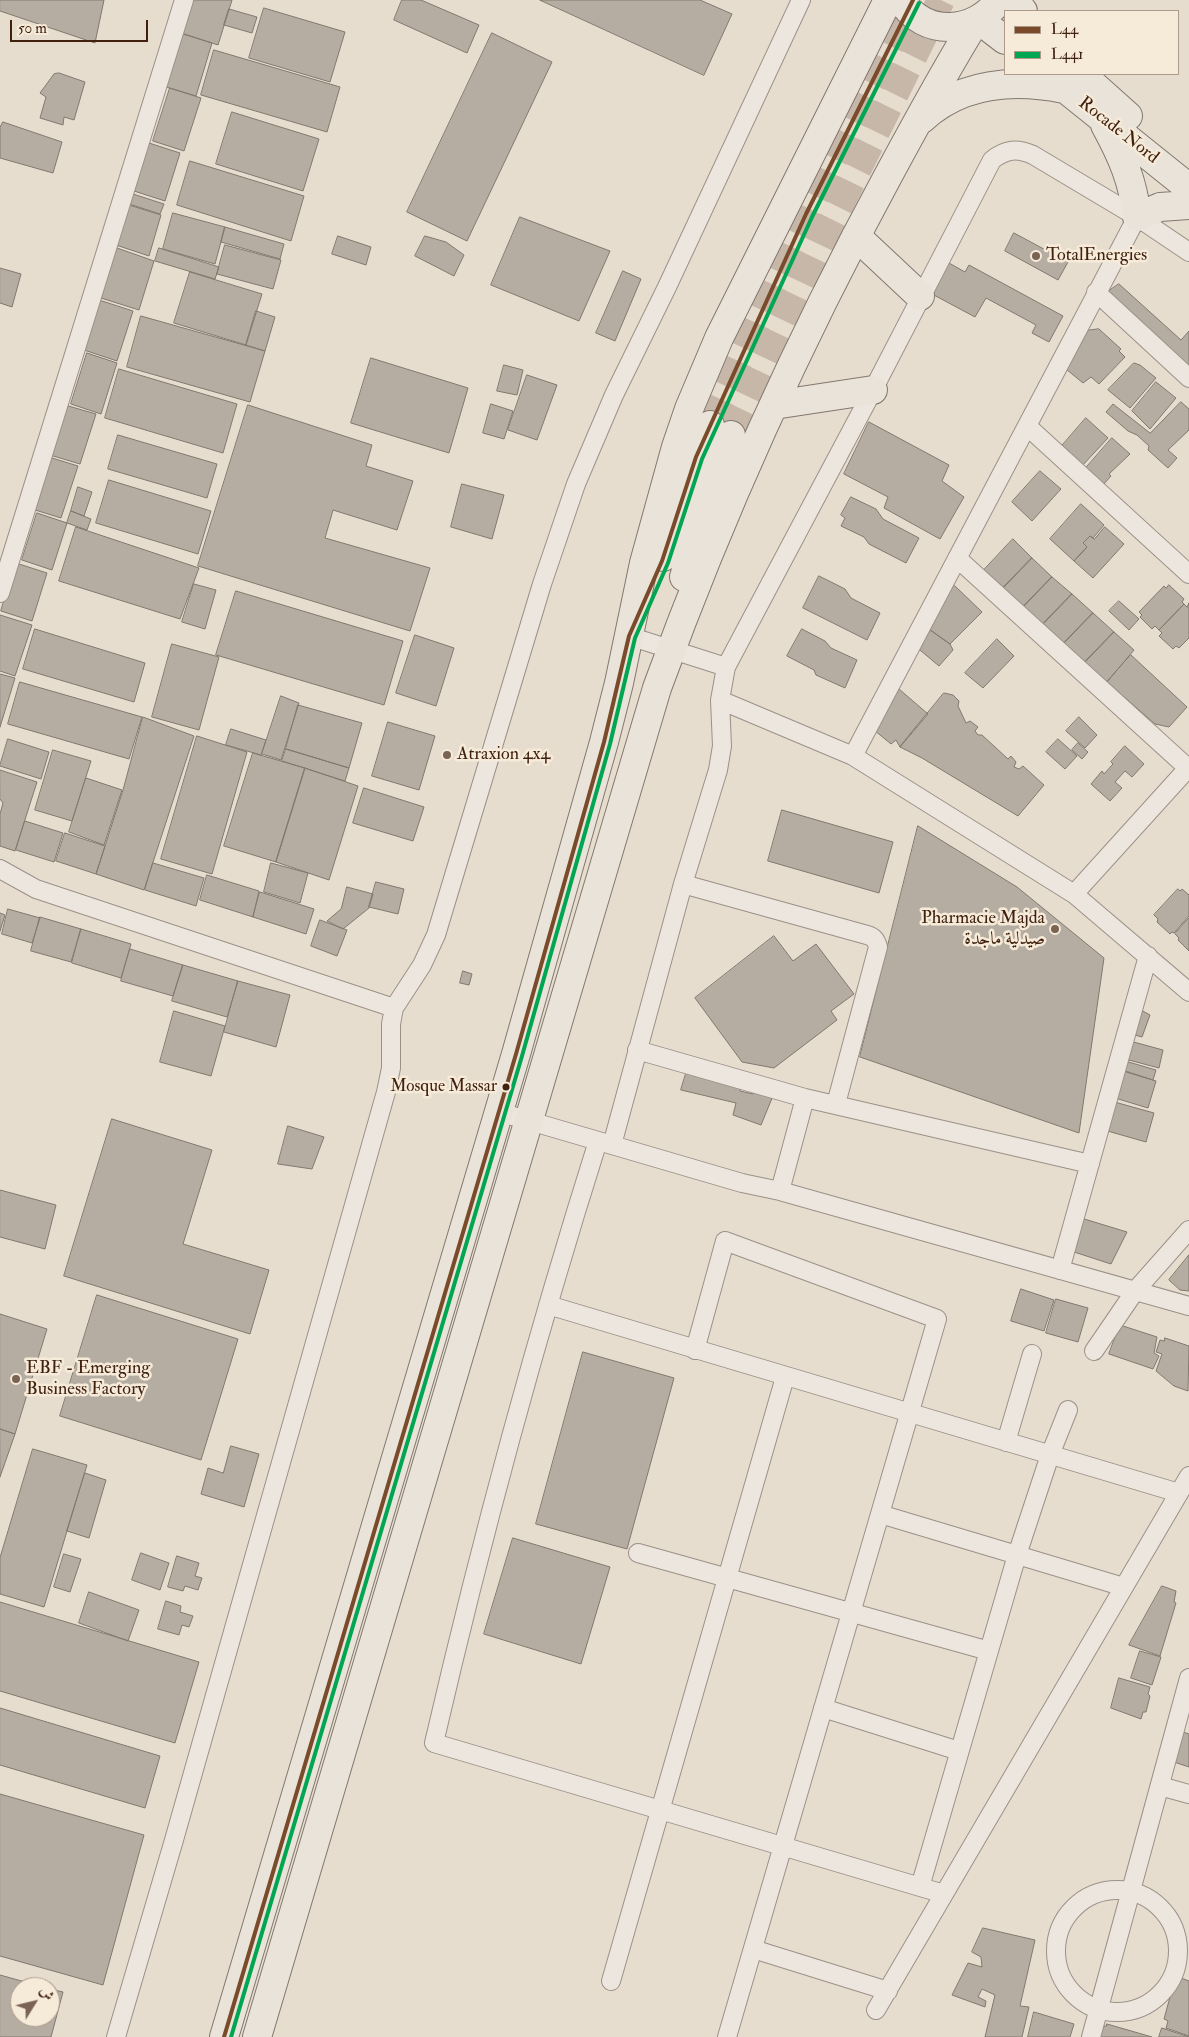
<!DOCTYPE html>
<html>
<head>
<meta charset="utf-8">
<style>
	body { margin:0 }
	#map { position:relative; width:1189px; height:2037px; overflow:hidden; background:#e7ddcf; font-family:"IM FELL Double Pica",Amiri,serif }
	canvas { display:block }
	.legend { position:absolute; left:1004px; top:10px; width:175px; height:65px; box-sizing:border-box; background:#f6ead9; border:1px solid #ad9a88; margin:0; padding:6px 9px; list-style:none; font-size:15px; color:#40210f }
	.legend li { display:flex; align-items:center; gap:10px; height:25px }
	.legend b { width:25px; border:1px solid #ad9a88 }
	.north { position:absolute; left:10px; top:1977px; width:50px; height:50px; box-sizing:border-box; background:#f6ead9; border:1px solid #ad9a88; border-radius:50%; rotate:54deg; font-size:14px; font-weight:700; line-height:20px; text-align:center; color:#40210f }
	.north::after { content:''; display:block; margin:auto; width:18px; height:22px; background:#7a6352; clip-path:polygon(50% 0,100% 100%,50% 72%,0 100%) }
	.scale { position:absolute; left:10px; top:20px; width:138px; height:22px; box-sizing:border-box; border:2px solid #40210f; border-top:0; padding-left:6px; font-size:15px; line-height:18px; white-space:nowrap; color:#40210f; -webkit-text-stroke:4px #f6ead9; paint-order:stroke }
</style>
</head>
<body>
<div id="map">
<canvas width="1189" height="2037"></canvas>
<ul class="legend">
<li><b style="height:6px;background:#7a4b2a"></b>L44</li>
<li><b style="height:6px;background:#00a651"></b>L441</li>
</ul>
<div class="north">ش</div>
<div class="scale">50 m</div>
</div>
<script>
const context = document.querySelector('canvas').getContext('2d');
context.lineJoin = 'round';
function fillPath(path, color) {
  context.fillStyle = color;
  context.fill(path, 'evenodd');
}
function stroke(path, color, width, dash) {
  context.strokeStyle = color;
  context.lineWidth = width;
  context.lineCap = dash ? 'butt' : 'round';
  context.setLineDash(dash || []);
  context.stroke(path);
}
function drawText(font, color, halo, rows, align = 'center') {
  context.font = font + ' "IM FELL Double Pica",Amiri,serif';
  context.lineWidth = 5;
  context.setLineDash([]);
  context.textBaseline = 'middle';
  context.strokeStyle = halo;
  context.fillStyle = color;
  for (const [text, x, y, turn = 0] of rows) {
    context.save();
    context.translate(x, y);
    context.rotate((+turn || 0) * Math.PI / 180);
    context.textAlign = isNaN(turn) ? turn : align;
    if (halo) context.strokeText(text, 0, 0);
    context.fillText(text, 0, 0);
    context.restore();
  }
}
const building = new Path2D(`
	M0,0H104L95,43L0,11Z
	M188,0H232L218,45L178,32Z
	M402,0H421L479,25L467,53L394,20Z
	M540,0H700L732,14L704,75Z
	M264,8L345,32L330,82L249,58Z
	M229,9L257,17L252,33L224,25Z
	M492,33L552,62L467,241L407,212Z
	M183,34L212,43L196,96L166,87Z
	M214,50L340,87L327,132L201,95Z
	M59,73L85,82L74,120L64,117L63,125L40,118L46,97L40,93L54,74Z
	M170,88L201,98L184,151L153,141Z
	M232,112L319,139L303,191L216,164Z
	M3,122L62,142L53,173L0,158V128Z
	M149,143L180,153L165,201L134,191Z
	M190,161L304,196L291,241L177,205Z
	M133,194L164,204L160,214L129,204Z
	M126,204L161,215L149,256L113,244Z
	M173,213L225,227L215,264L163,249Z
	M520,217L610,251L579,321L491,285Z
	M225,227L284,244L280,259L221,242Z
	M1014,233L1068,262L1058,280L1005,251Z
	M338,236L371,247L366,265L332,254Z
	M425,236L446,242L464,255L454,276L415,256Z
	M225,245L281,260L273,289L217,274Z
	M117,248L154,261L139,310L101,298Z
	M159,248L219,267L215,279L155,261Z
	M949,263L965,272L969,265L1063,316L1049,342L1032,333L1036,325L986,298L975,317L932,294Z
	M0,268L21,274L12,307L0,303Z
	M623,271L641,279L615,341L596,333Z
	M190,272L262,294L246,345L174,323Z
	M1119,284L1181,340L1189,331V372L1103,295Z
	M99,300L133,311L117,361L84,350Z
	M256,311L275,317L265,351L246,345Z
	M141,316L265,351L250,402L127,367Z
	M1099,329L1121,349L1119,351L1125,357L1099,384L1091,377L1083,383L1066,369L1085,331Z
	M87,353L117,363L101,414L71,404Z
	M371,358L468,388L449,453L351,423Z
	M1134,363L1140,365L1156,378L1130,408L1108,390Z
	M504,365L523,370L517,395L497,391Z
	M119,369L237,404L223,453L105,418Z
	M527,375L557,385L537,440L508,430Z
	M1156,382L1176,398L1150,429L1132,411Z
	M1181,402L1189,409V430L1168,450L1177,458L1168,468L1148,450L1149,446L1137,435L1128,431L1106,412L1113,404L1150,433Z
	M491,404L513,411L504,439L483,433Z
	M65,405L96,414L80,464L50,455Z
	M248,405L372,445L366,466L413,481L397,530L333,510L325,538L430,568L410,631L198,566Z
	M1086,418L1108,438L1081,467L1060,448Z
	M869,422L949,465L942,481L964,497L940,539L884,508L888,497L844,474Z
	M118,435L217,464L207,498L108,469Z
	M1112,438L1130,454L1109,474L1111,476L1102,486L1085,469Z
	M49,457L78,466L61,518L32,509Z
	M1040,471L1061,489L1032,521L1012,502Z
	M109,480L211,511L198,554L96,523Z
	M462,484L504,495L492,539L451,527Z
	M78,487L92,492L84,516L71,511Z
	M851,497L876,509L883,519L919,538L906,563L869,544L864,537L841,526L845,518L841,515Z
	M1081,504L1104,525L1093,538L1090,536L1083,543L1087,547L1074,561L1050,539Z
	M71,511L91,519L87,530L67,523Z
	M37,513L67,523L52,570L22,560Z
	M76,527L199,568L180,619L59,581Z
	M1105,527L1124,544L1093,578L1074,561L1087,547L1083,543L1090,536L1094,539Z
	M1013,539L1032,558L1002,589L983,571Z
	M1032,558L1052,577L1022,608L1002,589Z
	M16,563L47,573L32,621L1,611Z
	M819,576L845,589L851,598L880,613L867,640L803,608Z
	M1052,577L1072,594L1042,625L1022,608Z
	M194,584L216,590L205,629L182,622Z
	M1169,585L1184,599L1182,602L1184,604L1159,630L1155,626L1152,629L1140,617L1142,615L1139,612L1164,586L1166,588Z
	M955,586L982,612L950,644L926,627L946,587Z
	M236,591L403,641L384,705L216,655Z
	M1072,594L1093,613L1063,644L1042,625Z
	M1119,601L1139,619L1129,630L1109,611Z
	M1189,603V638L1179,648L1176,646L1173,649L1159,636L1162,633L1159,630L1184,604L1187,607Z
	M1093,613L1114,632L1084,663L1063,644Z
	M0,615L32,625L15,676L0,671Z
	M926,627L950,644L953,650L939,666L914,645Z
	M35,629L145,663L134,702L23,669Z
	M802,629L825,641L831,648L857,660L845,688L816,675L814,670L787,656Z
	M1114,632L1134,650L1107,682L1084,663Z
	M415,635L454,648L436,706L396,693Z
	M997,639L1014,656L983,688L965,673Z
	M172,644L219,657L199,730L152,717Z
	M1131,655L1187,707L1169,727L1155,724L1107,682Z
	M0,674L15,678L0,727Z
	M20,682L142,717L129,759L8,724Z
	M892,683L928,714L900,747L896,740L891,744L874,730Z
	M944,693L953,695L959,701L958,706L966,723L970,721L978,727L975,731L978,735H982L1008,759L1011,756L1016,762L1014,767L1019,769L1023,766L1044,785L1018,816L922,758L900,747Z
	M281,696L299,703L281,760L262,754Z
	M298,705L362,723L349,768L286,749Z
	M143,717L194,736L144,890L96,874L123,790Z
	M1079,717L1097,735L1085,748L1066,731Z
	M388,722L435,736L419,790L372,776Z
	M231,729L266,740L261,755L226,745Z
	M197,736L247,752L212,874L161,859Z
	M8,739L49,752L41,779L0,766Z
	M1058,739L1077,756L1065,769L1046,752Z
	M1078,743L1088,752L1082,759L1072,750Z
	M1125,746L1144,764L1132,777L1125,771L1115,782L1122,788L1110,801L1091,784L1102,771L1104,774L1113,764L1111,762Z
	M286,749L349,768L345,781L282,761Z
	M53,750L91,761L72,821L35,810Z
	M253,753L305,768L276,862L224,846Z
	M305,768L358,786L329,880L276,862Z
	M0,770L37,782L15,851L0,846V814L3,803L0,799Z
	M86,778L122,790L104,845L69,832Z
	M364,788L424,807L413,841L353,823Z
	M782,810L893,842L879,893L768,861Z
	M25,821L63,833L54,862L16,850Z
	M918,826L1017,887L1104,958L1079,1133L860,1057Z
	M65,833L105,846L96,874L56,861Z
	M153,863L204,878L196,906L145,890Z
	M271,863L308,873L300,903L264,892Z
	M207,875L259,891L253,917L200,900Z
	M376,882L404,889L398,914L369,907Z
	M347,887L373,894L369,908L343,929L327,921L341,909Z
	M1178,889L1180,891L1182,889L1189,895V916L1174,933L1172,932L1170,934L1157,922L1158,919L1154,915Z
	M260,892L314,909L306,934L253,917Z
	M8,909L40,918L32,943L2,934Z
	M0,913L5,915L0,931Z
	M40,917L81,929L71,962L31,951Z
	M1189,918V951L1178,940L1179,938L1175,934Z
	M320,920L347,930L337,956L311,946Z
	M81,929L131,944L121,978L72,963Z
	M774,936L793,961L816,944L854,994L831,1011L837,1020L774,1068L742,1062L695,998Z
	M130,949L183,965L173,996L121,981Z
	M183,965L238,981L227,1017L172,1001Z
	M463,971L472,974L469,985L460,983Z
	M238,981L290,995L276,1047L224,1032Z
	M1139,1009L1150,1015L1142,1037L1131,1034Z
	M174,1011L225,1026L211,1076L160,1062Z
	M1130,1041L1163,1050L1159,1068L1125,1059Z
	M1125,1061L1156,1070L1153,1080L1122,1070Z
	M688,1067L742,1082L740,1091L753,1094L754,1086L775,1091L761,1125L733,1115L736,1103L681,1090Z
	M1123,1071L1156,1081L1148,1108L1115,1098Z
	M1111,1101L1154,1113L1146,1142L1104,1130Z
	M112,1119L212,1150L183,1244L269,1270L250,1334L64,1276Z
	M288,1126L324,1137L312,1169L278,1164Z
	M0,1190L56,1205L45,1249L0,1237Z
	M1081,1218L1127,1232L1111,1264L1071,1251Z
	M1189,1255V1291L1180,1290L1169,1280Z
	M1021,1289L1054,1300L1044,1331L1011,1321Z
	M97,1295L238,1339L201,1460L60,1416Z
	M1056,1299L1088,1308L1078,1342L1046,1333Z
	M0,1314L47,1329L15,1434L0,1429Z
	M1120,1325L1157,1337L1154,1353L1159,1356L1153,1369L1109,1354Z
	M1165,1338L1189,1346L1188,1391L1174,1386L1156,1371L1162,1354L1156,1352L1160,1340L1164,1341Z
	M583,1352L674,1378L627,1549L536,1524Z
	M0,1429L15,1434L0,1477Z
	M231,1446L259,1454L244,1507L201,1494L208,1468L223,1473Z
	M33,1449L87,1465L44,1607L0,1594V1558Z
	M85,1473L106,1480L89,1538L67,1531Z
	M513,1538L610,1567L581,1664L484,1634Z
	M141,1553L169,1563L160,1590L132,1580Z
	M64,1554L81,1559L70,1592L54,1587Z
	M177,1556L199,1563L195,1576L202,1578L198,1590L185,1586L183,1591L168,1587Z
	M1162,1586L1176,1591L1174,1602L1176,1603L1160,1656L1129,1645Z
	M89,1592L139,1610L128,1641L79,1623Z
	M166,1601L181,1606L180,1612L193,1616L189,1627L182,1625L179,1635L158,1629Z
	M0,1602L199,1662L175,1743L0,1691Z
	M1140,1651L1161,1657L1152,1685L1131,1678Z
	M1119,1678L1150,1687L1148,1694L1150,1696L1146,1712H1143L1141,1719L1111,1708Z
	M0,1708L160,1756L145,1808L0,1765Z
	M1183,1732L1189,1734V1767L1174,1762Z
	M0,1794L144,1835L103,1985L0,1956Z
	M983,1928L1035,1940L1020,2006L1029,2007L1022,2037H985L995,1995L982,1989L978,1997L986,2001L985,2007L952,1995L968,1963L982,1967L981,1957L972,1952Z
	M0,1975L43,1987H20V2017H50V1989L63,1992L51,2037H0Z
	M1181,1978L1189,1981V2036L1166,2028L1168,2021L1164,2019L1173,1986H1177Z
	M1034,2012L1074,2024L1070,2037H1028Z
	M1107,2024L1152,2037H1098L1101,2026H1106Z
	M1162,2028L1189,2037H1159Z`);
fillPath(building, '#b6ada2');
stroke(building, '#82786e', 1);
stroke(new Path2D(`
	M710,425L806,214L913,0
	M731,435L829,227L941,0`), '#c6b7a9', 28, [28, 14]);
const street = new Path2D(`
	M1096,292L1189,378
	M1027,426L1189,574
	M957,558L1189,769
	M0,593L184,0
	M629,636L726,667
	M720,700L853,756L1074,894L1189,992
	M853,756L1137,217
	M0,869L36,889L394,1008
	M683,884L867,935C874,937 876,940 878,947L836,1104
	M1074,894L1189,767
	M637,1050L805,1098L1090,1164
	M499,1112L742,1183L780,1191L1189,1306
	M598,1141C535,1340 481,1540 434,1743L944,1894
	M612,1145L683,884L718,770L722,746L720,700L726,667L873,390L992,160C1006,149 1017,148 1033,155L1137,217L1189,252
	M780,1191L805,1098
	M1060,1270L1148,956
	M548,1305L1179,1493
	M695,1350L725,1241L937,1319L727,2037
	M1094,1351L1135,1291L1189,1230
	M1006,1442L1032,1354
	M880,1514L1124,1587
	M638,1553L989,1651
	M823,1708L959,1751
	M1160,1786L1189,1794
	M920,1887L1017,1555L1050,1455L1068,1410
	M1056 1951a61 61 0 1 1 122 0a61 61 0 1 1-122 0Z
	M753,1949L888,1991
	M611,1981L785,1377
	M876,2010L1189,1476
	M116,2037L174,1840L386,1092L391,1068V1024L394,1008L422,965L436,935L542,584L576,484L614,395L667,287L801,0
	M1091,2037L1189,1678`);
const highway = new Path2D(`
	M901,0C924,38 976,34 999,0
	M1014,0L1023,11
	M979,20L1005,40
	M1047,74L1189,188
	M1081,74L1128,116
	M922,119C962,82 1014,79 1064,89
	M1105,125C1122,156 1133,181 1137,217L1160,207L1189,205
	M856,236L920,296
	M774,405L873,390
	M663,557L696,457L710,425
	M684,577L705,504L731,435
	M224,2037L516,1054L604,742L619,683L644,563L676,447L689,409L719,338L888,0
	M257,2037L657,688C721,512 799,340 888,176C916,124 944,72 975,22`);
stroke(street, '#9b9187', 20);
stroke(highway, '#82786e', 30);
stroke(street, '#ece6df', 18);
stroke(highway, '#e9e3da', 28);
stroke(new Path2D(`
	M224,2037L516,1054L604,742L629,636L662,561L696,457L806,214L913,0`), '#7a4b2a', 4);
stroke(new Path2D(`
	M231,2037L522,1056L610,744L635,638L668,563L702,459L812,217L919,3`), '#00a651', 4);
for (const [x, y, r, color] of [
	[1036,256,5,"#7a6352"],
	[447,755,5,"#7a6352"],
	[1055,929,5,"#7a6352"],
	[506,1087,4.5,"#40210f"],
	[16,1379,5,"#7a6352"]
]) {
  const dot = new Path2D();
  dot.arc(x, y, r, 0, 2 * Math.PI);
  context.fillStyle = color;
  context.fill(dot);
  stroke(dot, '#f6ead9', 2);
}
drawText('17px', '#40210f', '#f6ead9', [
	["Mosque Massar",497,1087]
], 'right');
drawText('18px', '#40210f', '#f6ead9', [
	["Rocade Nord",1118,131,38]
]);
drawText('18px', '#40210f', '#f6ead9', [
	["TotalEnergies",1046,256],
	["Atraxion 4x4",457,755],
	["Pharmacie Majda",1045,919,"right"],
	["صيدلية ماجدة",1045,940,"right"],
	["EBF - Emerging",26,1369],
	["Business Factory",26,1390]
], 'left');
</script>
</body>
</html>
